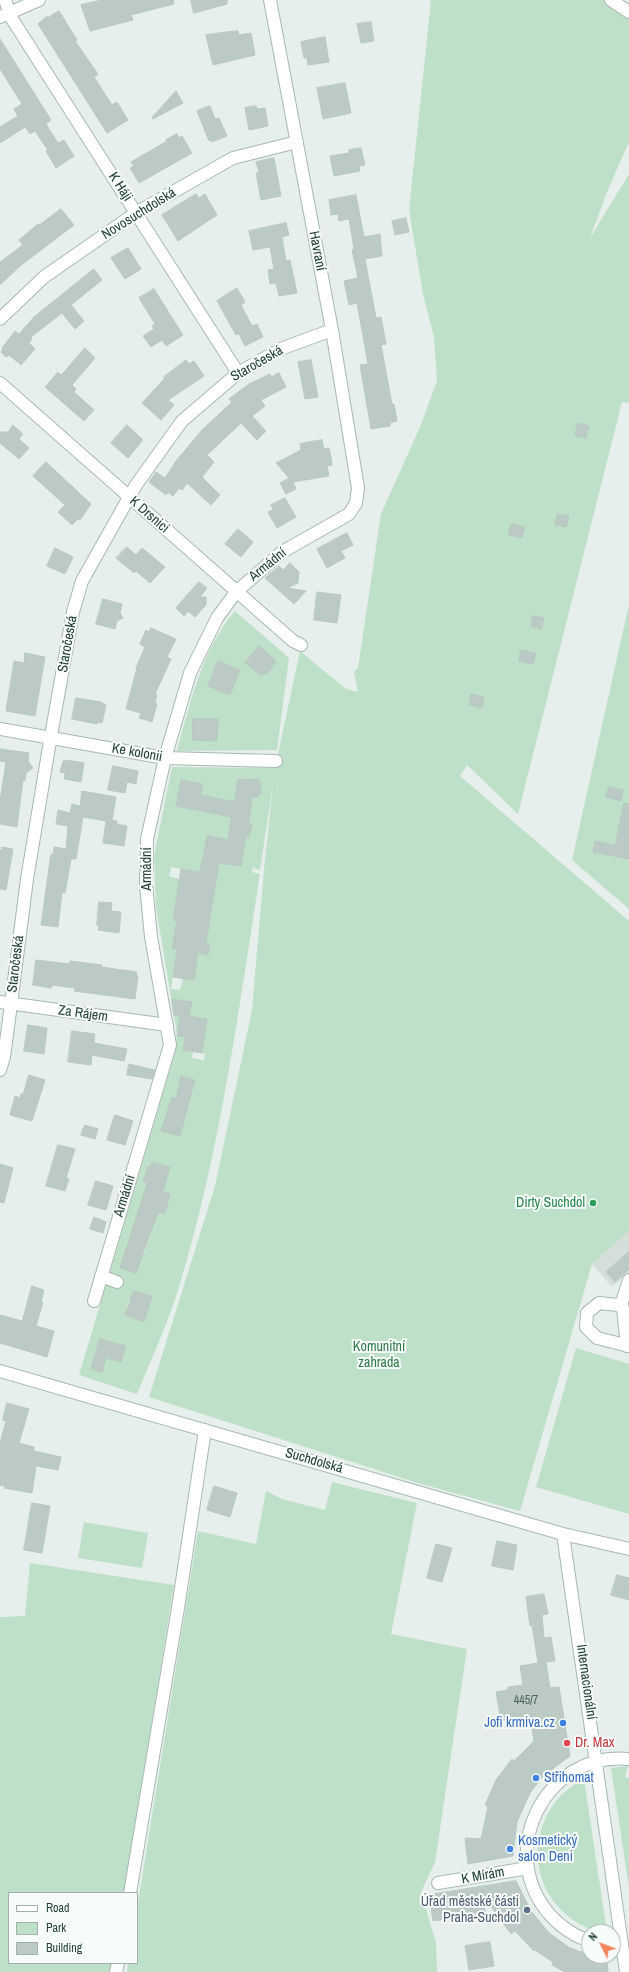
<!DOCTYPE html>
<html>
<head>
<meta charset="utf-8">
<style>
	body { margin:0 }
	#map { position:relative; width:629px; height:1972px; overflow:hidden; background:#e6efeb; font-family:"Archivo Narrow",sans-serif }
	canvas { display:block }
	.legend { position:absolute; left:8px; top:1892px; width:130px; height:72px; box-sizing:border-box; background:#f7fbf9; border:1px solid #a3b1ad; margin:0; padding:5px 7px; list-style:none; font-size:12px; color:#24423a }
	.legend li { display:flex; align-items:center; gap:8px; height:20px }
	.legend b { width:20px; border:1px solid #a3b1ad }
	.north { position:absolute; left:581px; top:1924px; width:40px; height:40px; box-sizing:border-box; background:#f7fbf9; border:1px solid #a3b1ad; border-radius:50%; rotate:312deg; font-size:11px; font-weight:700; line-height:16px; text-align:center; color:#24423a }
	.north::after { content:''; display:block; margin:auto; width:14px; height:18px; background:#f4845f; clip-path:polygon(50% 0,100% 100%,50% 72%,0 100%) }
</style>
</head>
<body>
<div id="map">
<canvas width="629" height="1972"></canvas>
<ul class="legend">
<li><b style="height:5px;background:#fff"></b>Road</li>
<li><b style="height:11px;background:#bfe0c8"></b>Park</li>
<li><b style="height:11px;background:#bbcac4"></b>Building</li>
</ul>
<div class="north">N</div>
</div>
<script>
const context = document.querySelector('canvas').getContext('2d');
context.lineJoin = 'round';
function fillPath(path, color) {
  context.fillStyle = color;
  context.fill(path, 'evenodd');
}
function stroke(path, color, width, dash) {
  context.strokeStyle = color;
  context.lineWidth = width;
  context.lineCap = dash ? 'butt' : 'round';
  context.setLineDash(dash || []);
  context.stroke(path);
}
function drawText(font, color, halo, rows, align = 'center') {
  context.font = font + ' "Archivo Narrow",sans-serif';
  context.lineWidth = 4;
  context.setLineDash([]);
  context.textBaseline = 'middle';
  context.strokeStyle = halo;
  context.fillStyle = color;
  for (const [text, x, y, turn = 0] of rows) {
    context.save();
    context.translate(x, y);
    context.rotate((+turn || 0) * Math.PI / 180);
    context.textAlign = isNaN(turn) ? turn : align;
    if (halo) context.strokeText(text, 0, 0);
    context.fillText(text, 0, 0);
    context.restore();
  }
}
fillPath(new Path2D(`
	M629,1231V1272L612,1287L592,1264Z`), '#d4dfda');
fillPath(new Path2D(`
	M431,0H611L629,12V142L607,192L590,238L629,174V403L622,402L518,814L467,765L460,776L629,921V1231L592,1264L520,1511L421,1484L149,1397L215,1186L252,1010L264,869L273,784L260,870L253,868L252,872L260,874C238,1014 220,1154 178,1290C167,1325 151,1360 137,1394L79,1375L175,1053L177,1033L156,907L154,856L172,767L275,768L300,651L346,689L358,692L354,672L358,668L381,514L420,427L437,381L434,337L423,294L409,210ZM238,778L259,779V783L261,784V794L259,797H246L244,812L250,813L249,824L252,825L229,834ZM181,780L202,790L201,795L223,800L220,815L176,806ZM207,835L215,837L211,860L202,859ZM171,867L217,875L215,889L169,876ZM179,902L212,908L208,928L173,920L175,904ZM174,938L210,944L208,955L198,953L194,980L183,978L180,990L171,989L176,954L180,950L172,948ZM191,1017L207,1019L202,1053L205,1054L204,1060L192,1058L193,1052L183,1050L185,1037L178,1036ZM182,1076L195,1080L191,1098L177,1094ZM172,1097L190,1102L186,1114L168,1109ZM152,1162L170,1167L162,1192L170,1194L165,1214L154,1189L145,1187L146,1182L143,1181L148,1166L151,1167ZM134,1224L152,1230L144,1254L126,1249ZM134,1291L152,1296L144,1322L126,1314L128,1301L131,1302ZM100,1339L126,1346L121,1362L106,1358Z
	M629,604V909L572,860Z
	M235,611L289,658L277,750L177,751C190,704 202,649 235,611ZM259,647L276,663L266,675L263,673L260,676L245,663ZM218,661L230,666V694L208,686ZM193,719H217V740H193Z
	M576,1348L629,1364V1514L536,1487Z
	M332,1482L417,1503L391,1634L467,1649L435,1862L421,1892L436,1943L437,1972H127L128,1963H137V1909L198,1531L256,1544L266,1491L282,1499L325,1510Z
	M84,1522L148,1533L142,1568L78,1558Z
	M30,1563L174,1585L124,1893H9V1963H113L112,1972H0V1617L25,1616Z
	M628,1766L625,1777L629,1778V1888L611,1768Z
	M584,1779L607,1932C593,1932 579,1925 568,1916C521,1878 531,1805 584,1779Z`), '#bfe0c8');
const building = new Path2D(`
	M102,0H173L174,4L131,15L133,20L90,31L81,5Z
	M191,0H227V4L194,13Z
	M59,11L77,40L75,41L98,74L94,77L112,105L117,102L128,120L107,133L38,24L47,16V18Z
	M371,22L374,41L361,43L357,24Z
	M238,31L239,35L251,33L255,55L213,65L206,35Z
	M325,37L329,62L308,65L307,58H304L301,42Z
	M0,39L51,120L46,124L58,143L64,140L74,156L56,168L46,151L48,150L35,131L30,134L25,127L0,143V127L18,116L14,109L22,104L0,69Z
	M345,83L351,113L323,119L317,88Z
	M176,91L183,103L153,119L152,118Z
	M210,106L215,119L219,118L227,136L212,142L211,140L209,141L197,111Z
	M256,106L257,109L265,108L268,126L249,130L245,108Z
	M177,134L179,138L182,136L192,153L139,183L130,168L134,166L131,162L167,141L166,140Z
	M361,148L365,165L359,166L360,171L334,176L330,156L349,153V150Z
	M274,158L281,196L261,200L256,173L259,172L256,162Z
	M196,194L199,198L205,194L217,215L178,241L162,215Z
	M356,195L364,237L380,234L382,256L365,259L376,318L381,317L386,344L381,345L392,404H394L397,421L390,423V426L371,429L360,365L368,364L357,303L349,305L344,281L358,278L352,250L354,249L349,219L339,221L338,214L331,215L329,200Z
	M61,209L74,225L20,266L0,285V262L23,245L19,240L38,224L39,225Z
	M406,218L409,232L395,235L392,221Z
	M286,223L289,235L282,237L286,261L290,260L297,293L279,296L276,283L270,284L268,270L274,269L270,247L253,250L249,231Z
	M128,248L141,269L125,279L111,258Z
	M94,269L102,280L71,305L84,321L75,329L62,313L31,337L32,339L29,343L35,349L21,365L9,355L6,357L1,352L3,349L2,348L15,331L19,334L34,317Z
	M237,288L245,302L241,305L252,326L257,324L263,337L245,346L239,334L236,335L217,301Z
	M154,289L183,335L166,346L162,340L151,347L143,336L154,329L152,326L155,324L139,298Z
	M85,348L95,358L72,385L76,389L74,392L94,410L84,421L45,387L58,372L61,375Z
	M186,360L189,364L194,361L204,376L168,400L174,405L161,420L142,403L165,378L164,377Z
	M311,360L318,397L305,399L298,362Z
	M279,373L286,387L261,400L265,406L252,416L266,431L257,440L241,423L207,455L214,462L202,477L220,495L211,505L187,483L182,490L179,488L173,496L168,492L166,495L149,482L156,472L165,478L176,461L202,430L232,402L229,399L249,384L270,374L271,377Z
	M578,423L589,426L586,438L575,436Z
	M13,425L23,434L19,439L29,448L19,459L0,443V432H8Z
	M127,425L143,440L128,458L111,443Z
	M322,440L324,449L329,448L331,457L332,465L327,466L329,476L293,482L296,489L286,494L280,483L289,478L276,463L301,450L300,444Z
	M46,462L91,504L80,520L78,519L72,525L58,512L65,505L33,476Z
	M285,498L296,517L277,528L268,512L273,510L271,505Z
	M558,514L569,516L566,527L555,525Z
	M511,524L525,527L522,538L509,535Z
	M238,529L253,542L241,557L225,544Z
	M347,533L353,545L341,551L345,558L327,568L317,549Z
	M127,547L136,555L142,548L165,567L150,583L136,571L134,573L116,558Z
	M55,548L73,557L65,574L47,566Z
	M290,563L299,572L298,583L287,588L306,591L294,604L265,578L279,566L283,570Z
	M199,582L207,588L200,597H206V605L195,617L188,611L184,616L176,608Z
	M317,592L341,595L337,623L314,620Z
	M103,599L122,604L120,613L123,618L117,621L115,629L96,624Z
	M533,616L544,618L541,629L531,626Z
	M151,628L176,639L167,657L171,659L155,694L157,695L155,703L157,704L152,722L139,718L141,713L126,709L137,668H136L145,647L140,644L146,630L149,632Z
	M259,646L275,660L274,661L276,663L266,675L263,673L261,676L245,663Z
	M521,650L536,653L533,664L519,661Z
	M25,653L45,657L35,716L6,711L14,661L24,663Z
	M218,661L240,670L230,695L208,686Z
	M471,694L484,697L482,708L470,705Z
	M76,698L101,702L106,705L102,723L98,722L97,724L72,719Z
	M193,719H218L217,741L193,740Z
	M0,749L29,753L28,761L33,768L26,773L25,781L23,780L17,827L0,824V801L6,762L0,761Z
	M67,760L84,763L81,782L64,779L65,773L60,772L63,761H67Z
	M113,766L138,771L136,784L127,782L125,793L108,790Z
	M238,779H259V783H261V794H259V797H252L249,824H252L249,837H246L241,866L219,863L206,943L210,944L208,955L198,953L194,980L173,977L177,949L172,948L177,921L173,920L181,869L200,872L207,835L228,840L231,817L176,806L181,780L202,784L201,795L234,802Z
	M609,787L623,790L621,801L606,797Z
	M82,791L116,797L112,820L117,821V824L127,826L124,846L103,843L106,821L83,817L76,859H71L65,893L62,892L58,927L41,925L51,854L53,855L54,847L66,849L68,826L56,824L58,810L70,813L72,804L80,806Z
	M624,803L629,804V859L593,852L595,841L615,845Z
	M2,847L13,849L6,890L0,889V850H2Z
	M99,902L112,903L111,911L121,912L119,933L98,930L99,925H97Z
	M36,960L70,964V961L102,965L101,967L137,972L136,976H138L135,999L74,991L75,988L52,985L51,988L33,985Z
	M172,999L192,1002L189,1016L207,1019L202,1053L183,1050L185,1037L177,1036L180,1016L174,1015Z
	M28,1025L47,1028L44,1054L24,1051Z
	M72,1031L95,1034L94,1043L127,1049L124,1061L92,1055L91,1065L68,1062Z
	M129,1064L155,1070L152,1079L127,1075Z
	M29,1075L45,1080L32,1121L10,1115L15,1096L20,1098L21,1094H23Z
	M181,1076L195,1080L180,1136L161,1131L172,1097L176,1098Z
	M115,1115L133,1121L125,1145L107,1140Z
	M85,1125L98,1129L95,1139L81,1135Z
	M58,1145L75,1149L66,1178L69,1179L65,1191L46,1186Z
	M152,1162L170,1167L163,1192L170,1194L165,1214L158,1212L136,1273L120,1268L146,1187V1182L143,1181L146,1173L148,1166L151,1167Z
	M0,1164L13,1168L4,1203L0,1202Z
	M96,1181L113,1186L106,1210L88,1205Z
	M94,1217L106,1222L103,1233L90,1229Z
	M629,1252V1269L615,1282L606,1272Z
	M32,1286L44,1290L41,1302H43L36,1326L54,1331L47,1357L0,1343V1315L22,1321Z
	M134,1291L152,1296L144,1322L125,1315Z
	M100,1339L126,1346L121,1362L106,1358L102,1372L91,1369Z
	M7,1403L29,1409L19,1443L34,1447V1451L61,1457L58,1470L36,1466L32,1493L4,1488L5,1486L0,1485V1443L6,1421L3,1420Z
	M214,1486L237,1493L230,1517L207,1510Z
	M32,1503L50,1506L42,1553L24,1550Z
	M497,1541L517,1545L513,1570L492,1566Z
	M436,1544L452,1548L442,1582L427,1578Z
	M617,1575L629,1578V1600L611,1595Z
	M544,1594L548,1614L542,1615L544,1638L551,1637L555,1661L546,1662L550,1688L559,1687L570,1756L542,1777L530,1793L517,1822L513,1856L468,1864L465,1838L481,1839L488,1807L485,1805L496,1780L512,1759L514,1761L534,1741L530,1716L501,1721L496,1692L508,1690V1687L523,1685L520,1666L538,1663L532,1625L530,1626L526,1597Z
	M516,1881L531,1911L549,1933L570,1948L607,1961L608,1972H565L552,1965L553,1962L535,1950L534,1951L515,1931L511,1934L482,1894L486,1916L461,1920L460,1917L433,1921L429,1895Z
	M490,1942L494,1966L469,1970L465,1946Z`);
fillPath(building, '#bbcac4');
stroke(building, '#b8c9c2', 1);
const minor = new Path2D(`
	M5,0L12,19L238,373
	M611,0L629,12
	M0,17L39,0
	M0,319L44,277L136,213L233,158L297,142
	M0,383L293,641L301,645
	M0,729L165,758L276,761
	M0,1002L167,1025
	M0,1070L4,1057L11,1004L27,879L49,747L73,612L82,581L136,485L182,421L238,373L283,348L332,330
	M101,1276L117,1282
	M94,1301L170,1045L151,937L146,885L147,839L165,758L190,673L217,618L236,592L282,552L349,514L356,503L358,488L332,330L270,0
	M618,1305L622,1302L629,1280
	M627,1346L623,1308L618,1305L599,1303L587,1313L586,1327L597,1338L629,1346
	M0,1371L563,1534L629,1549
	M563,1534L626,1972
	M438,1883L528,1868
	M130,1893L178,1608L205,1430
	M589,1941C575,1936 561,1927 551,1916C494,1853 545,1751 629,1759
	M116,1972L118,1963`);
stroke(minor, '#a8b8b2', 14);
stroke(minor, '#fff', 12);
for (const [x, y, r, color] of [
	[593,1203,4,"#2e9e5b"],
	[563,1723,4,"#3f7fe0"],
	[567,1743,4,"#e0444e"],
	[536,1778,4,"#3f7fe0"],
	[510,1849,4,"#3f7fe0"],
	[527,1910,4,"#5c6f8a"]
]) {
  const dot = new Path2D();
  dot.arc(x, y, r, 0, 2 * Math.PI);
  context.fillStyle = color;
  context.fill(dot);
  stroke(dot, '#f7fbf9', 1.5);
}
drawText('12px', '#4a645c', null, [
	["445/7",526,1701]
]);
drawText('14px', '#24423a', '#f7fbf9', [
	["K Háji",120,187,57],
	["Novosuchdolská",139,214,-32],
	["Havraní",317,251,79],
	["Staročeská",257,364,-30],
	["K Drsnici",149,515,41],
	["Armádní",268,565,-39],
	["Staročeská",68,644,-80],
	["Ke kolonii",137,753,10],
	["Armádní",147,869,-90],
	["Staročeská",16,964,-83],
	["Za Rájem",83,1014,8],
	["Armádní",125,1196,-73],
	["Suchdolská",314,1461,16],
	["Internacionální",586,1682,82],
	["K Mírám",483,1876,-10]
]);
drawText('14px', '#27864d', '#f7fbf9', [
	["Dirty Suchdol",585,1203]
], 'right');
drawText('14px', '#2d7a4b', '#f7fbf9', [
	["Komunitní",379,1347],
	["zahrada",379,1363]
]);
drawText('14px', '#366cbe', '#f7fbf9', [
	["Jofi krmiva.cz",555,1723,"right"],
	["Střihomat",544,1778],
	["Kosmetický",518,1841],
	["salon Deni",518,1857]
], 'left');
drawText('14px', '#be3a42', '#f7fbf9', [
	["Dr. Max",575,1743]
], 'left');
drawText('14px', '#4e5e75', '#f7fbf9', [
	["Úřad městské části",519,1902],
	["Praha-Suchdol",519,1918]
], 'right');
</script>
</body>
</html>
